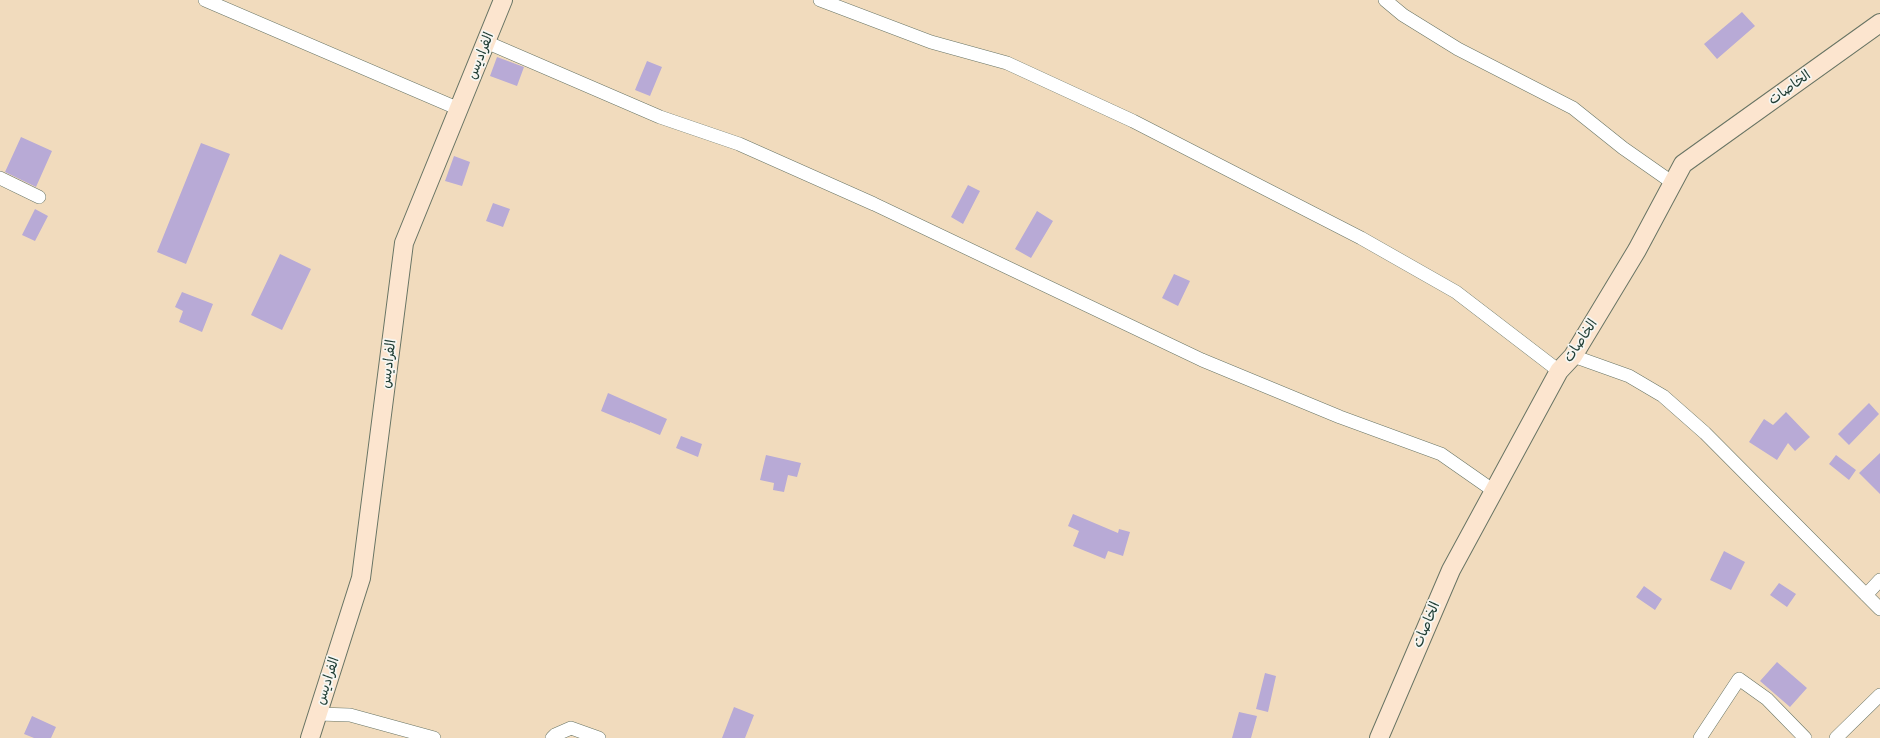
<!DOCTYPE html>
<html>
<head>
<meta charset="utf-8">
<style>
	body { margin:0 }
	canvas { display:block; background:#f1dbbd }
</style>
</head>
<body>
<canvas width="1880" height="738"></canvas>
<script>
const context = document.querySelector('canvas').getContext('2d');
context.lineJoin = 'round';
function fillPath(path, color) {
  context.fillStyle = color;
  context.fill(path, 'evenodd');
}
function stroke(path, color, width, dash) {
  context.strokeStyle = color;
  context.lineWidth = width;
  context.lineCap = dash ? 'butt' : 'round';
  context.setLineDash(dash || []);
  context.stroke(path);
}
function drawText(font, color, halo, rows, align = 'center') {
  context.font = font + ' Pangolin,"Playpen Sans Arabic",sans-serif';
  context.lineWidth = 3.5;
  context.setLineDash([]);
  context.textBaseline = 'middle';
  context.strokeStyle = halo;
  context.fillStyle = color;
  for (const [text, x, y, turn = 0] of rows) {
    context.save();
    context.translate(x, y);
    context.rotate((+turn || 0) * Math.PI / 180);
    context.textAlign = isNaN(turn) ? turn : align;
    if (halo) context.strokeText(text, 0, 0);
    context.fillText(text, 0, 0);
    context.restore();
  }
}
fillPath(new Path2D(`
	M1742,12L1755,26L1717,59L1704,44Z
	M497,57L524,67L517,86L490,76Z
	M647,61L662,67L650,96L635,90Z
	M21,137L52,151L36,187L5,172Z
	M201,143L230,154L186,264L157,252Z
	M454,156L470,162L462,186L445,181Z
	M968,185L980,191L963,224L951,217Z
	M493,203L510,209L503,227L486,221Z
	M35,209L48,216L35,241L22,235Z
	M1037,211L1053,221L1031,258L1015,249Z
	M280,254L311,269L282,330L251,315Z
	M1174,274L1190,281L1178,306L1162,298Z
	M182,292L213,304L202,332L179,322L183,311L175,307Z
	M608,393L667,419L660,435L630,422V423L601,411Z
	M1869,403L1879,414L1849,445L1838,434Z
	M1786,412L1810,437L1795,451L1788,443L1777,460L1749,442L1764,419L1773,425Z
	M681,436L702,444L698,457L676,448Z
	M1880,453V494L1859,473Z
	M766,455L801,463L797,477L788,475L784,492L773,490L774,483L760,480Z
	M1836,455L1856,470L1849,480L1829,464Z
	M1073,514L1118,533L1119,529L1130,532L1123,556L1108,551L1105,559L1073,546L1079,531L1068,526Z
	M1724,551L1745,562L1731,590L1710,580Z
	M1779,583L1796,594L1787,607L1770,595Z
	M1644,586L1662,599L1655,610L1636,597Z
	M1777,662L1807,688L1790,707L1760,681Z
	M1265,673L1276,676L1268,712L1256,709Z
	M734,707L754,715L745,738H722Z
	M1239,712L1257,716L1251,738H1232Z
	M32,716L56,727L51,738H34L24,734Z`), '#b8aad6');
const street = new Path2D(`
	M205,0L459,109
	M820,0L931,42L1007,63L1133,121L1361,238L1456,292L1559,371
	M1385,0L1403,15L1458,49L1573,108L1623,148L1673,183
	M486,42L660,117L739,144L874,204L1202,360L1340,417L1441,454L1494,491
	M0,178L39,197
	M1573,356L1629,376L1663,396L1705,433L1880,609
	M1866,595L1880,580
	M318,714L350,715L434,738
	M552,738L555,735L571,728L599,738
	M1700,738L1739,679L1767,699L1805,738
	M1836,738L1880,695`);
const secondary = new Path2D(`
	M310,738L361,578L404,243L503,0
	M1379,738L1451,570L1559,371L1573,356L1637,250L1683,164L1880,23`);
stroke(street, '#687464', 14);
stroke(secondary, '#687464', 20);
stroke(street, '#fff', 13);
stroke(secondary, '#fce5cf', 18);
drawText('14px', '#1f3d34', '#f6f6f2', [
	["الفراديس",481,56,-68],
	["الخاصات",1790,88,-36],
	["الخاصات",1581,341,-56],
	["الفراديس",389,364,-83],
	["الخاصات",1427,625,-67],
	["الفراديس",328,681,-72]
]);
</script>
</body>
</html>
